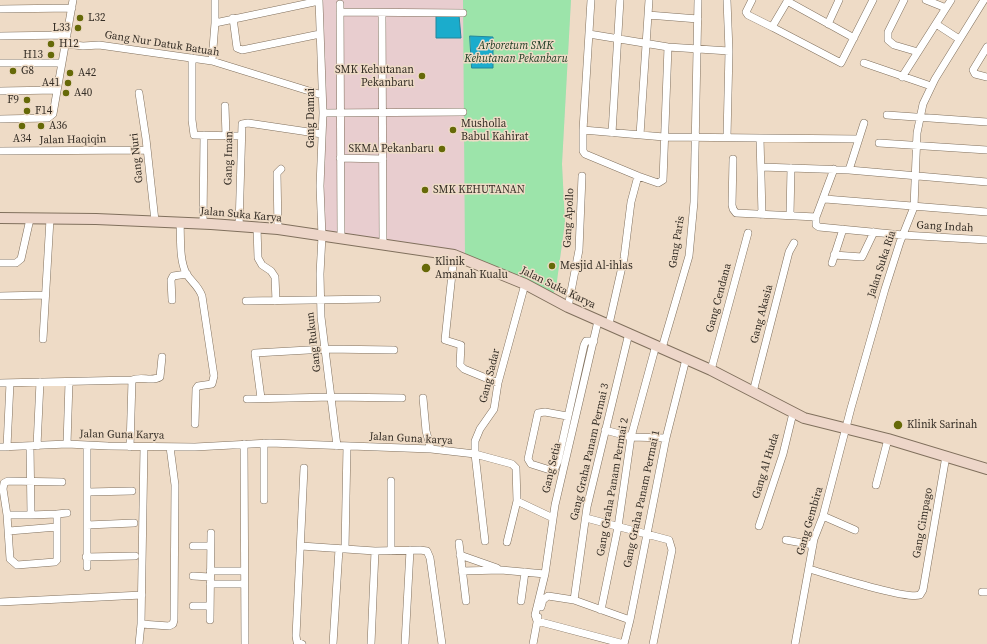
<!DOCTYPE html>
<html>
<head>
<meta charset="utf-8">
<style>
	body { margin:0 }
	canvas { display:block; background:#eedbc6 }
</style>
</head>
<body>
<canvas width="987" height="644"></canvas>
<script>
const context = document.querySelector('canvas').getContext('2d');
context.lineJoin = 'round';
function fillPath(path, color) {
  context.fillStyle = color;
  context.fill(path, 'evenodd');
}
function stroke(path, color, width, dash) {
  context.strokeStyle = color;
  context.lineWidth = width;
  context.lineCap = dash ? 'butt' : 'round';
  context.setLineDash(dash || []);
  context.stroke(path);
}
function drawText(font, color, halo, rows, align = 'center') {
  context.font = font + ' "Source Serif 4",serif';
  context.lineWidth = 3;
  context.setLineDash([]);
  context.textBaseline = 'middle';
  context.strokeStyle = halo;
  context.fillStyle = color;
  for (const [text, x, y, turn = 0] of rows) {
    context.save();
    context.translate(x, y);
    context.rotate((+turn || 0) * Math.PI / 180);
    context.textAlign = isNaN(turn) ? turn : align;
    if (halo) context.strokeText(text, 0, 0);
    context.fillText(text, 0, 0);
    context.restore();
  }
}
fillPath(new Path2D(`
	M319,0H571L562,164L565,224L556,288L551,298L465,259L322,236Z`), '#e8cdcf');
fillPath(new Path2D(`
	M463,0H571L562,164L565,222L556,288L551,298L465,259Z`), '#9ce4aa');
const water = new Path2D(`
	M459,15L461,38H436V16Z
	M470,36L493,37V68H472Z`);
fillPath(water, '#1baccc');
stroke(water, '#23869a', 1);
const minor = new Path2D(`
	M319,0L323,113L320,186L322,236L320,274L321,317L337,446
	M591,0L583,130V151L585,154L638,176L658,183L663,180L668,47
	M752,0L746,12L748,15L772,27
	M788,0L772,27L841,63L873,0
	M904,0L888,32V40L894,45L918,52
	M926,0L946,8
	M787,1L854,38
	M340,4L341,238
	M0,9L72,8
	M340,12L463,13
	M382,13L383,244
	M648,15L698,19
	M233,18L237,48L242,50L320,34
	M215,23V0
	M828,24L839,0
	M936,24L956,37
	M589,34L668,47L729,51
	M0,36L67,35
	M66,44L83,46L99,45L212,61L322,95
	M987,47L973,70L975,74L987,77
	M192,58V120L194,135L241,136
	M212,61L215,23L319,1
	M0,63H62
	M864,63L931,86
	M902,77L951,0
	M0,91L57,90
	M139,93L146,139L155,221
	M225,106L226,136
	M323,113L463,112
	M887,115L987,122
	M0,119L48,118L53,114L73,0
	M583,130L664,137L859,139
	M612,133L620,0
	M640,135L649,0
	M727,137L729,51L727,0
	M760,138L762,215
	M879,143L987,150
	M0,151L147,150
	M340,158L383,159
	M733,159L732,205L733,209L736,213L816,217L834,169
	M761,167L849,170L987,182
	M849,170L864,123
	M825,199L987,212
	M790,215L791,168
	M816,217V225L819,227L903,235L987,240
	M180,223C181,238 179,259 186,273C191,282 198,285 202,296L214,376L212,384L198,386L196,389L195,424
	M203,224L204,135
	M239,227L242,124L248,123L322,134
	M257,228L258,258L262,265L271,271L275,277L276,301
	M278,229L277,173L281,169
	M454,255L445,340L461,345L460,365L464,369L498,383
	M834,255L862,257L874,232
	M0,263H16L21,259L30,219
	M832,263L843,229
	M0,296L45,295
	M172,300L171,280L173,276L187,274
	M246,301L377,299
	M568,307L579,250L582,176
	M598,321L555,505L545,574L535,615L537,621L624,644
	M609,324L624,258L631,202L638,176
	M43,339L50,219
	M662,348L689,256L694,202L698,0
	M711,370L748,233
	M0,383L132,380
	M753,392L789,252L794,243
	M261,398L255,353L326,349L394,350
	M423,398L426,431L431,449
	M247,399L332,397L402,398
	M567,416L545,412L538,413L528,459L531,464L550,470L555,468L558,461L584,345L586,341H594
	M605,430L631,437L666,438
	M67,444L69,382
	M244,444L245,644
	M30,446L31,515H7L10,559L17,565L55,562L57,560V514L31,515
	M37,446L40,382
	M0,447L67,444L108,446L195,447L270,443L431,449L475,454L512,464L516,468L517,501L507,542
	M7,447L10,383
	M130,447L132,380C141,376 152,382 160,377L162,357
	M876,485L888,439
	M88,492L132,491
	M264,500V443
	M517,501L553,518
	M57,514L67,513
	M7,515L3,489L4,483L8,481L62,482
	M823,516L855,530
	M586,518L669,540L672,550L653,644
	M87,525L134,523
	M759,526L783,454L793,413
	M9,531L57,527
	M786,540L813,545
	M485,541L475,454V441L480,429L494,409L498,383L525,284
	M459,543L466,601
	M193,546H210
	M301,546L375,551L420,550L427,551L430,558L442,644
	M345,549L347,446
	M391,551V481
	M460,555L497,568
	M86,557L135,556
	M87,567V445
	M809,569C827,574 906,600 920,595L923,590L946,456
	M210,571H244
	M462,571L501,570L545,574
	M193,576L210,577
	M210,584H244
	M982,592H987
	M574,600L587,507L629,333
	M521,601L525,572
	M0,602L142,595
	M193,606H210
	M541,607L543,600L548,596L574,600L630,620
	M601,610L618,527L631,437L656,345
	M210,620L211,533
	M141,624L169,626L173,624L174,620L175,485L170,447
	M139,644L141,624L144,447
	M302,644L297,642L296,636L304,468
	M333,644L339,549
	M371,644L375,551
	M405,644L410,550
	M533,644L538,617
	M624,644L630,620L666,438L686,359
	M795,644L814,539L823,516L851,408L885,289L900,242L914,207L917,133L923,104L935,79L984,0`);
const secondary = new Path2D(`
	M0,218L96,219L211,224L278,229L454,255L525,284L568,307L711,370L804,418L888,439L987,469`);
stroke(minor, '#80705d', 8);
stroke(secondary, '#80705d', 12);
stroke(minor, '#fff', 7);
stroke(secondary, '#edd6c9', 10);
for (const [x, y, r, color] of [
	[80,18,4,"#666908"],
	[78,28,4,"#666908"],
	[51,44,4,"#666908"],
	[51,55,4,"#666908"],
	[13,71,4,"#666908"],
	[70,73,4,"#666908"],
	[422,76,4,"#666908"],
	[68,83,4,"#666908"],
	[66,93,4,"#666908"],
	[27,100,4,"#666908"],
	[27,111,4,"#666908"],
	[22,126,4,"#666908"],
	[41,126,4,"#666908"],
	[453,130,4,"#666908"],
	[442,149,4,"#666908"],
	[425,190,4,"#666908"],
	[552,266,4,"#666908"],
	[426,268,5,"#666908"],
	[898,425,5,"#666908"]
]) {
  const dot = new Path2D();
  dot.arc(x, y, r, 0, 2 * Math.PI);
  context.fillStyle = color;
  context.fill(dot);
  stroke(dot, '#eedbc6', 1.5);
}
drawText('11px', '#352e26', '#eedbc6', [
	["L32",88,18],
	["L33",70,28,"right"],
	["H12",59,44],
	["H13",43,55,"right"],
	["SMK Kehutanan",414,70,"right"],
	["Pekanbaru",414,83,"right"],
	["G8",21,71],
	["A42",78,73],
	["A41",60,83,"right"],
	["A40",74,93],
	["F9",19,100,"right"],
	["F14",35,111],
	["Musholla",461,124],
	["Babul Kahirat",461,137],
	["A36",49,126],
	["A34",22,139,"center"],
	["SKMA Pekanbaru",434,149,"right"],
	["SMK KEHUTANAN",433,190],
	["Klinik",435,262],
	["Amanah Kualu",435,275],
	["Mesjid Al-ihlas",560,266],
	["Klinik Sarinah",907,425]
], 'left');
drawText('11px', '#352e26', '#eedbc6', [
	["Gang Nur Datuk Batuah",162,44,9],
	["Gang Damai",311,118,-90],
	["Jalan Haqiqin",73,140,-1],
	["Gang Nuri",137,158,-96],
	["Gang Iman",229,158,-89],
	["Jalan Suka Karya",241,215,5],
	["Gang Apollo",569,218,-87],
	["Gang Indah",945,227,3],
	["Gang Paris",677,242,-81],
	["Jalan Suka Ria",882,264,-72],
	["Jalan Suka Karya",558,288,26],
	["Gang Cendana",719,298,-75],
	["Gang Akasia",762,314,-75],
	["Gang Rukun",314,342,-97],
	["Gang Sadar",490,376,-76],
	["Jalan Guna Karya",122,435,1],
	["Jalan Guna karya",411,439,3],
	["Gang Graha Panam Permai 3",590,452,-77],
	["Gang Al Huda",766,466,-73],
	["Gang Setia",552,468,-77],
	["Gang Graha Panam Permai 2",613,487,-80],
	["Gang Graha Panam Permai 1",642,499,-78],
	["Gang Gembira",810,521,-74],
	["Gang Cimpago",923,523,-80]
]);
drawText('italic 11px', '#15361d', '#eedbc6', [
	["Arboretum SMK",516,46],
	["Kehutanan Pekanbaru",516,59]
]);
</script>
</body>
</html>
